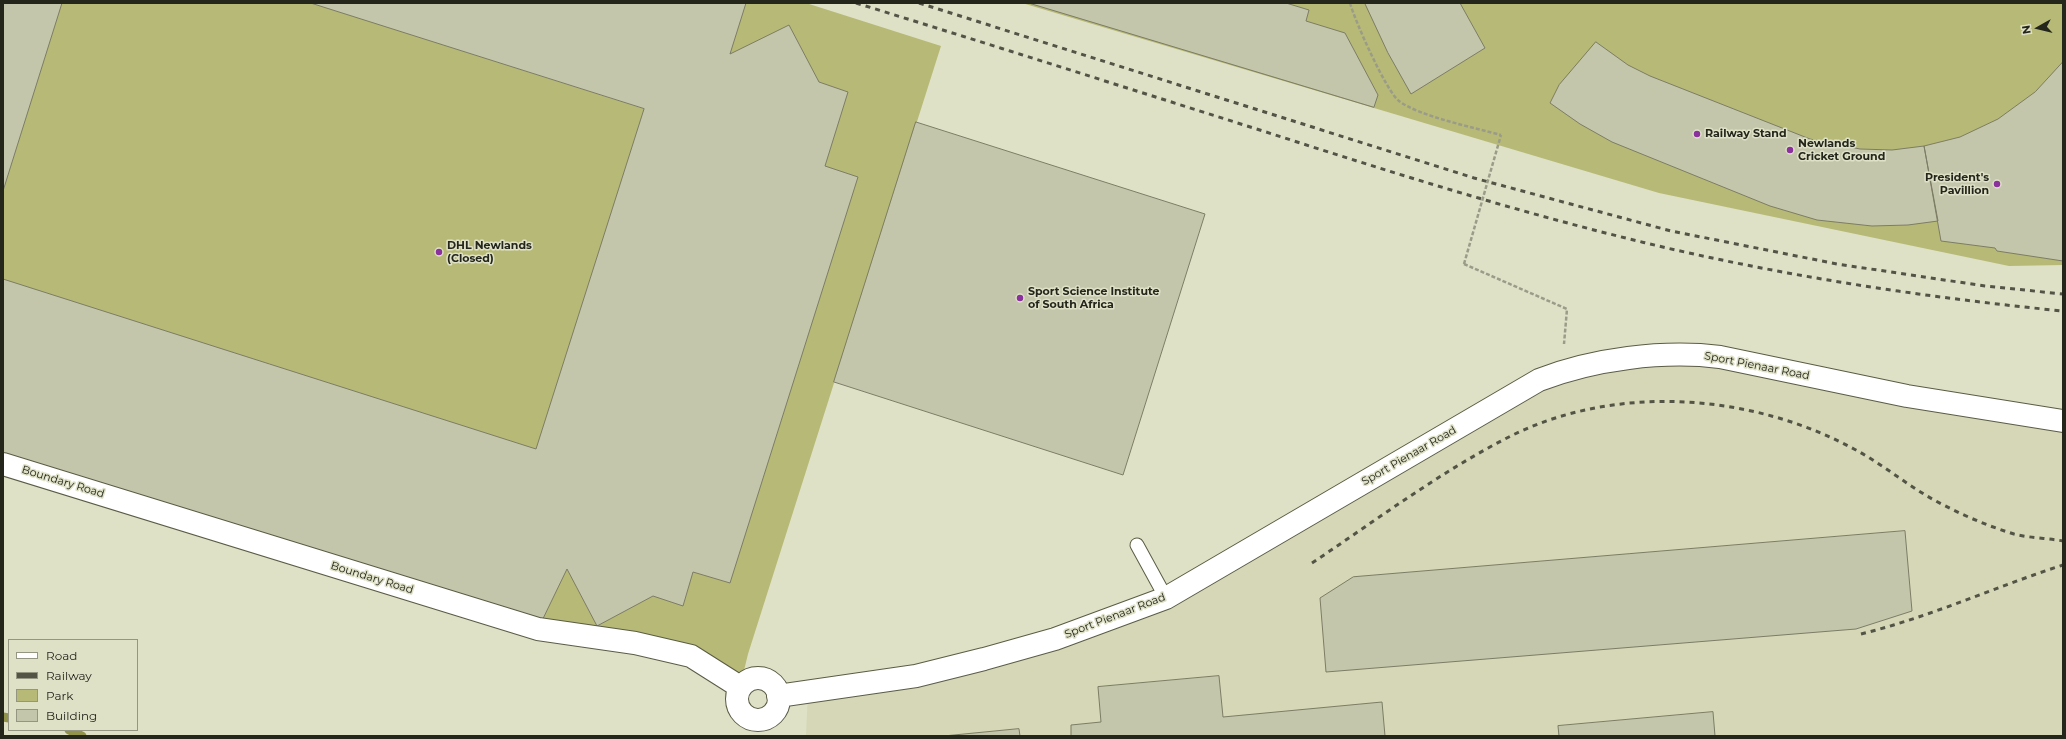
<!DOCTYPE html>
<html>
<head>
<meta charset="utf-8">
<style>
	body { margin:0 }
	#map { position:relative; width:2066px; height:739px; overflow:hidden; background:#dfe1c7; font-family:Montserrat,sans-serif }
	canvas { display:block }
	.frame { position:absolute; inset:0; border:4px solid #24251b; pointer-events:none }
	.legend { position:absolute; left:8px; top:639px; width:130px; height:92px; box-sizing:border-box; background:#dfe1c7; border:1px solid #949682; margin:0; padding:5px 7px; list-style:none; font-size:12px; color:#24251b }
	.legend li { display:flex; align-items:center; gap:8px; height:20px }
	.legend b { width:20px; border:1px solid #949682 }
	.north { position:absolute; left:2018px; top:8px; width:40px; height:40px; -webkit-text-stroke:3px #dfe1c7; paint-order:stroke; rotate:262deg; font-size:11px; font-weight:700; line-height:16px; text-align:center; color:#24251b }
	.north::after { content:''; display:block; margin:auto; width:14px; height:18px; background:#24251b; clip-path:polygon(50% 0,100% 100%,50% 72%,0 100%) }
</style>
</head>
<body>
<div id="map">
<canvas width="2066" height="739"></canvas>
<div class="frame"></div>
<ul class="legend">
<li><b style="height:5px;background:#fff"></b>Road</li>
<li><b style="height:5px;background:#535446"></b>Railway</li>
<li><b style="height:11px;background:#b7ba76"></b>Park</li>
<li><b style="height:11px;background:#c4c6ac"></b>Building</li>
</ul>
<div class="north">N</div>
</div>
<script>
const context = document.querySelector('canvas').getContext('2d');
context.lineJoin = 'round';
function fillPath(path, color) {
  context.fillStyle = color;
  context.fill(path, 'evenodd');
}
function stroke(path, color, width, dash) {
  context.strokeStyle = color;
  context.lineWidth = width;
  context.lineCap = dash ? 'butt' : 'round';
  context.setLineDash(dash || []);
  context.stroke(path);
}
function drawText(font, color, halo, rows, align = 'center') {
  context.font = font + ' Montserrat,sans-serif';
  context.lineWidth = 3;
  context.setLineDash([]);
  context.textBaseline = 'middle';
  context.strokeStyle = halo;
  context.fillStyle = color;
  for (const [text, x, y, turn = 0] of rows) {
    context.save();
    context.translate(x, y);
    context.rotate((+turn || 0) * Math.PI / 180);
    context.textAlign = isNaN(turn) ? turn : align;
    if (halo) context.strokeText(text, 0, 0);
    context.fillText(text, 0, 0);
    context.restore();
  }
}
fillPath(new Path2D(`
	M1672,355L2063,421V736H806L808,691L916,676L1166,598L1539,380Z`), '#d5d7b6');
fillPath(new Path2D(`
	M3,3H806L941,46L748,654L740,687L691,656L538,629L3,464Z
	M1022,3H2063V265L2009,266L1659,193Z`), '#b7ba76');
stroke(new Path2D(`
	M3,717L9,718
	M69,730L82,736`), '#91934b', 9);
const building = new Path2D(`
	M3,3H62L3,191Z
	M311,3H746L730,54L789,25L819,82L848,92L825,166L858,177L730,583L693,572L683,606L653,596L597,626L567,569L538,629L3,464V279L536,449L644,109Z
	M1029,3H1286L1309,10L1306,21L1345,33L1378,95L1374,107Z
	M1365,3H1460L1485,48L1411,94L1388,53Z
	M1596,42L1628,65L1650,76L1810,139L1860,149L1892,150L1924,146L1938,221L1908,225L1872,226L1817,220L1770,206L1612,142L1580,124L1550,103L1559,85Z
	M2063,62V261L1997,251L1995,248L1941,241L1924,146L1960,137L1998,119L2035,92Z
	M916,122L1205,214L1123,475L834,382Z
	M1905,531L1912,611L1856,629L1326,672L1320,598L1353,577Z
	M1219,676L1223,717L1382,702L1385,736H1071V725L1101,722L1098,687Z
	M1713,712L1715,736H1559L1558,726Z
	M1019,729L1020,736H944Z`);
fillPath(building, '#c4c6ac');
stroke(building, '#7c7d65', 1);
const service = new Path2D(`
	M1137,545L1166,598`);
const minor = new Path2D(`
	M3,464L538,629L635,643L691,656L740,687
	M737 699a21 21 0 1 1 42 0a21 21 0 1 1-42 0Z
	M778,696L916,676L984,659L1055,639L1166,598L1539,380C1593,359 1663,350 1720,357L1907,396L2063,421`);
stroke(service, '#5b5c45', 15);
stroke(minor, '#5b5c45', 24);
stroke(new Path2D(`
	M1350,3C1355,21 1386,91 1399,101C1418,116 1476,128 1501,135
	M1464,264L1567,309L1564,344`), '#9b9c88', 2.5, [4, 2]);
stroke(service, '#fff', 13);
stroke(minor, '#fff', 22);
stroke(new Path2D(`
	M856,3C992,45 1127,88 1263,131C1396,174 1530,216 1667,248C1797,278 1930,298 2063,311
	M919,3L1474,178L1671,231L1837,264L1985,286L2063,294
	M1312,563C1375,521 1436,475 1503,440C1610,383 1749,392 1854,449C1879,462 1902,481 1927,496C1953,511 1984,525 2014,534C2029,538 2047,538 2063,541
	M1861,634C1930,617 1995,587 2063,565`), '#535446', 3, [5, 5]);
stroke(new Path2D(`
	M1464,264L1501,135`), '#9b9c88', 2.5, [4, 2]);
for (const [x, y, r, color] of [
	[1697,134,4,"#8a319d"],
	[1790,150,4,"#8a319d"],
	[1997,184,4,"#8a319d"],
	[439,252,4,"#8a319d"],
	[1020,298,4,"#8a319d"]
]) {
  const dot = new Path2D();
  dot.arc(x, y, r, 0, 2 * Math.PI);
  context.fillStyle = color;
  context.fill(dot);
  stroke(dot, '#dfe1c7', 1.5);
}
drawText('bold 11px', '#24251b', '#dfe1c7', [
	["Railway Stand",1705,134],
	["Newlands",1798,144],
	["Cricket Ground",1798,157],
	["President's",1989,178,"right"],
	["Pavillion",1989,191,"right"],
	["DHL Newlands",447,246],
	["(Closed)",447,259],
	["Sport Science Institute",1028,292],
	["of South Africa",1028,305]
], 'left');
drawText('11px', '#24251b', '#dfe1c7', [
	["Sport Pienaar Road",1757,366,11],
	["Sport Pienaar Road",1409,456,-30],
	["Boundary Road",63,482,17],
	["Boundary Road",372,578,17],
	["Sport Pienaar Road",1115,616,-21]
]);
</script>
</body>
</html>
